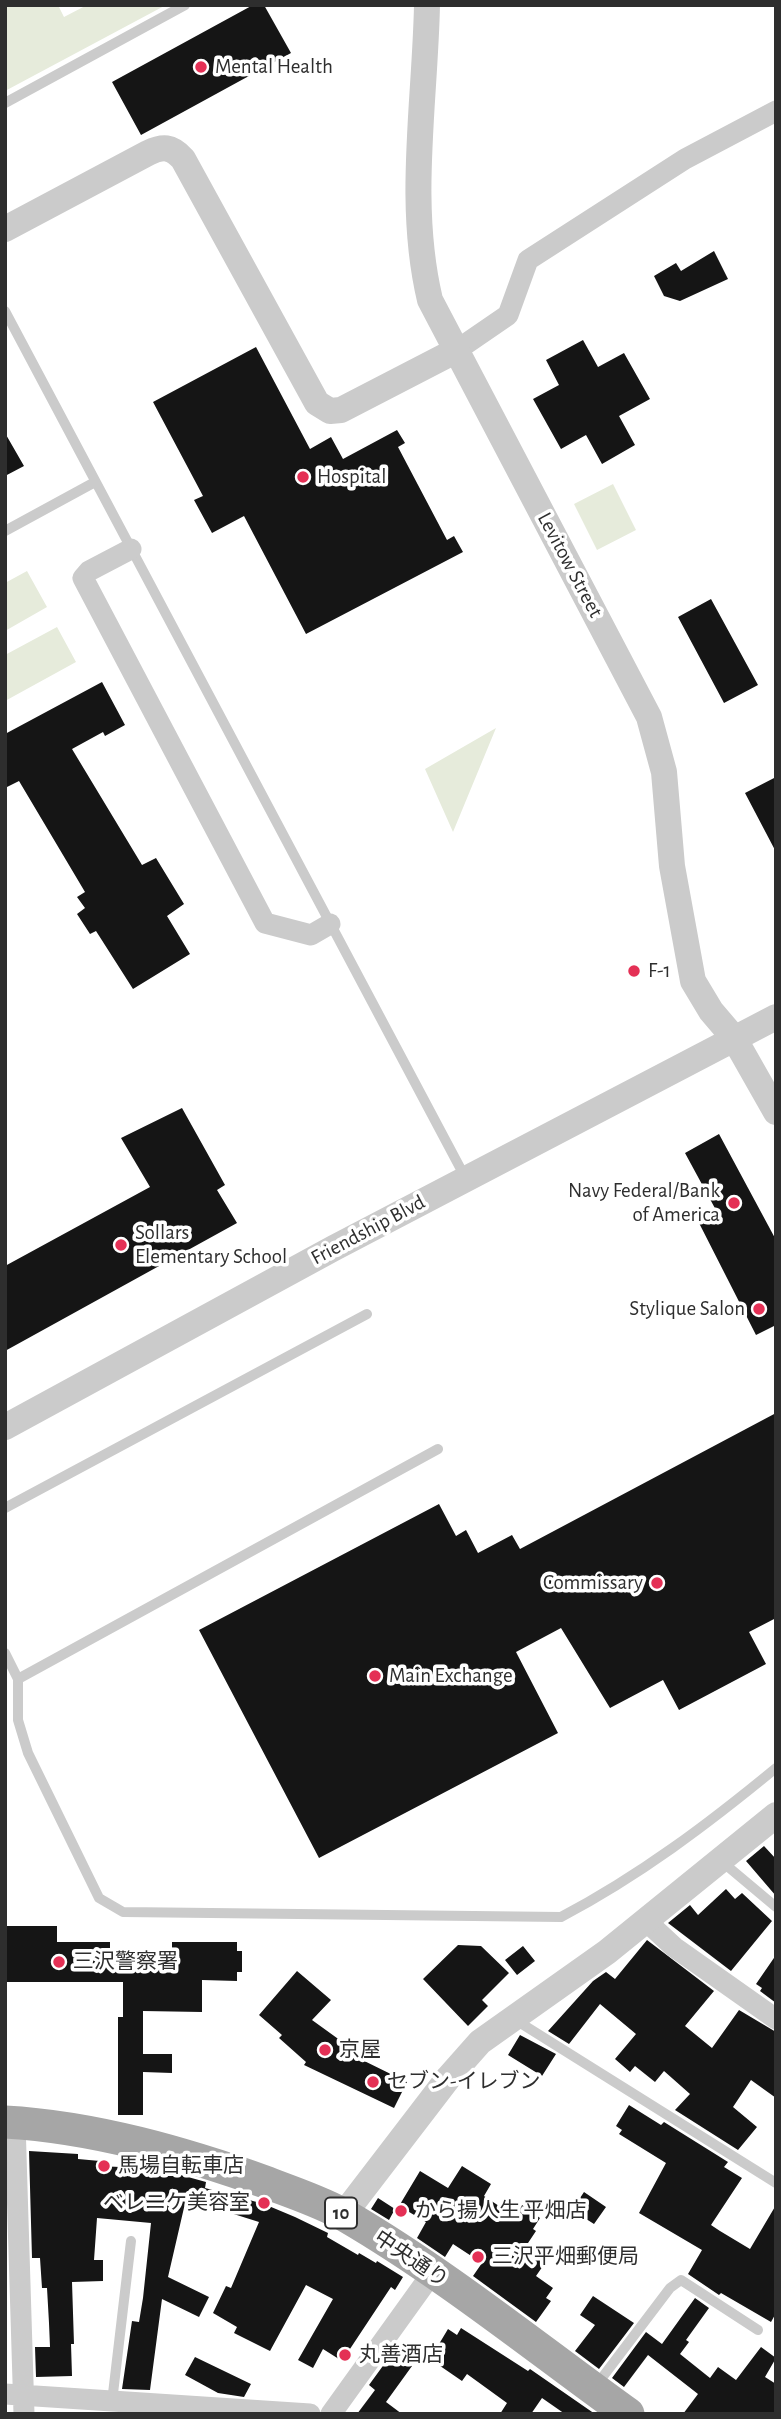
<!DOCTYPE html>
<html>
<head>
<meta charset="utf-8">
<style>
	body { margin:0 }
	#map { position:relative; width:781px; height:2419px; overflow:hidden; background:#fff; font-family:"Alegreya Sans",sans-serif }
	canvas { display:block }
	.frame { position:absolute; inset:0; border:7px solid #2e2e2e; pointer-events:none }
</style>
</head>
<body>
<div id="map">
<canvas width="781" height="2419"></canvas>
<div class="frame"></div>
</div>
<script>
const context = document.querySelector('canvas').getContext('2d');
context.lineJoin = 'round';
function fillPath(path, color) {
  context.fillStyle = color;
  context.fill(path, 'evenodd');
}
function stroke(path, color, width, dash) {
  context.strokeStyle = color;
  context.lineWidth = width;
  context.lineCap = dash ? 'butt' : 'round';
  context.setLineDash(dash || []);
  context.stroke(path);
}
function drawText(font, color, halo, rows, align = 'center') {
  context.font = font + ' "Alegreya Sans","Noto Sans JP",sans-serif';
  context.lineWidth = 7;
  context.setLineDash([]);
  context.textBaseline = 'middle';
  context.strokeStyle = halo;
  context.fillStyle = color;
  for (const [text, x, y, turn = 0] of rows) {
    context.save();
    context.translate(x, y);
    context.rotate((+turn || 0) * Math.PI / 180);
    context.textAlign = isNaN(turn) ? turn : align;
    if (halo) context.strokeText(text, 0, 0);
    context.fillText(text, 0, 0);
    context.restore();
  }
}
fillPath(new Path2D(`
	M5,5H58L64,17L87,5H166L5,91Z
	M613,484L636,530L597,550L574,504Z
	M27,571L47,607L5,631V583Z
	M57,627L76,662L5,701V655Z
	M496,728L453,832L425,769Z`), '#e6ebdb');
fillPath(new Path2D(`
	M253,5H264L291,53L141,135L112,82Z
	M714,251L728,279L680,301L664,296L654,276L676,263L681,271Z
	M583,340L598,367L624,353L650,399L619,416L635,445L602,464L586,435L561,449L533,399L559,385L546,360Z
	M256,347L310,449L331,437L343,459L397,430L405,443L398,447L447,540L454,536L463,552L306,634L244,516L212,533L194,500L203,496L153,402Z
	M5,433L24,466L5,476Z
	M711,599L758,685L724,703L678,617Z
	M102,682L125,725L105,736L103,732L72,749L142,865L156,858L184,904L167,916L190,954L133,989L96,931L90,934L77,914L85,908L77,897L85,892L19,781L5,788V734Z
	M776,777V852L745,793Z
	M182,1108L225,1185L217,1190L237,1223L5,1351V1266L150,1187L121,1138Z
	M719,1134L776,1240V1325L756,1335L698,1221L717,1212L685,1153Z
	M776,1413V1618L749,1632L766,1664L679,1710L663,1680L610,1708L561,1628L516,1652L558,1733L319,1858L199,1630L439,1504L456,1536L466,1530L478,1553L512,1535L520,1549Z
	M764,1846L776,1859V1896L746,1861Z
	M726,1889L735,1899L742,1893L772,1921L731,1971L668,1923L690,1905L698,1915Z
	M7,1926H57V1942H110V1960H172V1942H237V1951H242V1972H237V1981L202,1980V2012L143,2011V2054H172V2073L143,2072V2115H118V2017H123V1982H7Z
	M647,1940L714,1991L685,2026L712,2048L739,2010L776,2032V2098L751,2080L733,2107L757,2127L738,2150L675,2110L690,2094L664,2071L655,2082L635,2066L630,2072L615,2059L636,2034L600,2004L569,2044L548,2031L593,1981L606,1972L615,1979Z
	M458,1945L481,1946L509,1973L482,2000L488,2006L468,2026L423,1979Z
	M523,1946L535,1961L517,1975L505,1960Z
	M776,1955V2003L760,1991L762,1988L756,1984Z
	M297,1971L331,2000L312,2020L348,2046L344,2051L407,2082L394,2108L304,2065L306,2062L279,2038L282,2035L259,2015Z
	M520,2035L556,2054L542,2076L508,2055Z
	M629,2105L661,2125L664,2122L728,2162L724,2167L742,2178L711,2225L720,2231L750,2249L776,2205V2313L771,2322L721,2293L719,2295L688,2274L702,2250L639,2213L666,2163L619,2134L622,2130L616,2126Z
	M29,2151L78,2154V2159L100,2161V2166L159,2169L206,2182L205,2188L264,2204L295,2217L328,2233L327,2237L358,2255L359,2253L376,2263L377,2261L403,2277L395,2290L391,2287L342,2361L323,2349L313,2368L298,2360L333,2299L306,2285L270,2351L234,2333L237,2327L213,2313L226,2286L231,2288L259,2222L186,2199L168,2277L209,2297L199,2317L162,2299L150,2390L122,2389L132,2321L139,2322L143,2298L151,2223L97,2218L94,2260H103V2281L72,2282L74,2344H71L72,2376L36,2377L35,2347H50L49,2323L47,2288H42L40,2258H32Z
	M462,2166L491,2184L484,2196L514,2216L522,2205L540,2218L533,2229L536,2231L524,2249L545,2263L536,2276L553,2288L546,2298L551,2301L536,2322L473,2276L482,2263L453,2244L445,2257L417,2238L426,2222L399,2206L420,2171L448,2188Z
	M584,2192L606,2207L594,2224L572,2210Z
	M378,2198L395,2209L389,2220L371,2209Z
	M593,2296L634,2323L599,2369L575,2351L595,2325L580,2315Z
	M695,2298L709,2308L686,2340L689,2342L680,2354L710,2378L718,2367L736,2380L761,2347L776,2358L765,2377L776,2384V2414H683L698,2394L648,2355L624,2387L612,2378L646,2332L662,2344Z
	M461,2328L528,2371L530,2369L595,2414H565L542,2398L531,2414H500L507,2403L467,2374L462,2381L430,2359L448,2329L457,2335Z
	M393,2352L412,2366L386,2402L402,2414H357L375,2390L369,2385Z
	M195,2357L251,2384L244,2397L218,2393L185,2375Z`), '#151515');
stroke(new Path2D(`
	M5,103L185,5
	M5,311L465,1177
	M5,531L95,482
	M5,1508L367,1314
	M5,1653L18,1679V1720L28,1753L99,1898L123,1912L561,1917C639,1876 708,1824 776,1768
	M18,1679L438,1449
	M720,1860L776,1907
	M514,2019L776,2183
	M595,2387L670,2288L681,2280L758,2330
	M112,2402L131,2241`), '#cbcbcb', 10);
stroke(new Path2D(`
	M457,350L508,315L528,260L685,159L776,111
	M131,549L89,571L83,578L265,923L311,935L330,924
	M646,1921L674,1947L776,2019
	M15,2122L24,2414
	M5,2394L310,2414
	M331,2414L433,2272`), '#cbcbcb', 21);
stroke(new Path2D(`
	M427,5C425,103 407,204 430,300L649,717L664,772L672,866L693,981L711,1011L734,1038L776,1112
	M5,229L148,153C163,146 171,146 183,159L317,403L330,411L341,410L457,350
	M5,1427L334,1248L776,1017
	M344,2214L449,2077L480,2042L607,1952L776,1815`), '#cbcbcb', 26);
stroke(new Path2D(`
	M5,2122C94,2127 184,2153 268,2183C293,2193 322,2202 346,2216C445,2274 535,2347 628,2414`), '#a6a6a6', 33);
for (const [x, y, r, color] of [
	[201,67,7,"#e43055"],
	[303,477,7,"#e43055"],
	[634,971,7,"#e43055"],
	[734,1203,7,"#e43055"],
	[121,1245,7,"#e43055"],
	[759,1309,7,"#e43055"],
	[657,1583,7,"#e43055"],
	[375,1676,7,"#e43055"],
	[59,1962,7,"#e43055"],
	[325,2050,7,"#e43055"],
	[373,2082,7,"#e43055"],
	[104,2166,7,"#e43055"],
	[264,2203,7,"#e43055"],
	[401,2211,7,"#e43055"],
	[478,2257,7,"#e43055"],
	[345,2355,7,"#e43055"]
]) {
  const dot = new Path2D();
  dot.arc(x, y, r, 0, 2 * Math.PI);
  context.fillStyle = color;
  context.fill(dot);
  stroke(dot, '#fff', 2.5);
}
for (const [x, y, w] of [
	[341,2213,32]
]) {
  const box = new Path2D();
  box.roundRect(x - w / 2, y - 15.5, w, 31, 5);
  context.fillStyle = '#fff';
  context.fill(box);
  stroke(box, '#2e2e2e', 2);
}
drawText('bold 19px', '#2e2e2e', null, [
	["10",341,2213]
]);
drawText('21px', '#2e2e2e', '#fff', [
	["Mental Health",215,67],
	["Hospital",317,477],
	["F-1",648,971],
	["Navy Federal/Bank",720,1191,"right"],
	["of America",720,1215,"right"],
	["Sollars",135,1233],
	["Elementary School",135,1257],
	["Stylique Salon",745,1309,"right"],
	["Commissary",643,1583,"right"],
	["Main Exchange",389,1676],
	["三沢警察署",73,1962],
	["京屋",339,2050],
	["セブン-イレブン",387,2082],
	["馬場自転車店",118,2166],
	["ベレニケ美容室",250,2203,"right"],
	["から揚人生 平畑店",415,2211],
	["三沢平畑郵便局",492,2257],
	["丸善酒店",359,2355]
], 'left');
drawText('21px', '#2e2e2e', '#fff', [
	["Levitow Street",570,565,62],
	["Friendship Blvd",368,1230,-28],
	["中央通り",411,2259,34]
]);
</script>
</body>
</html>
